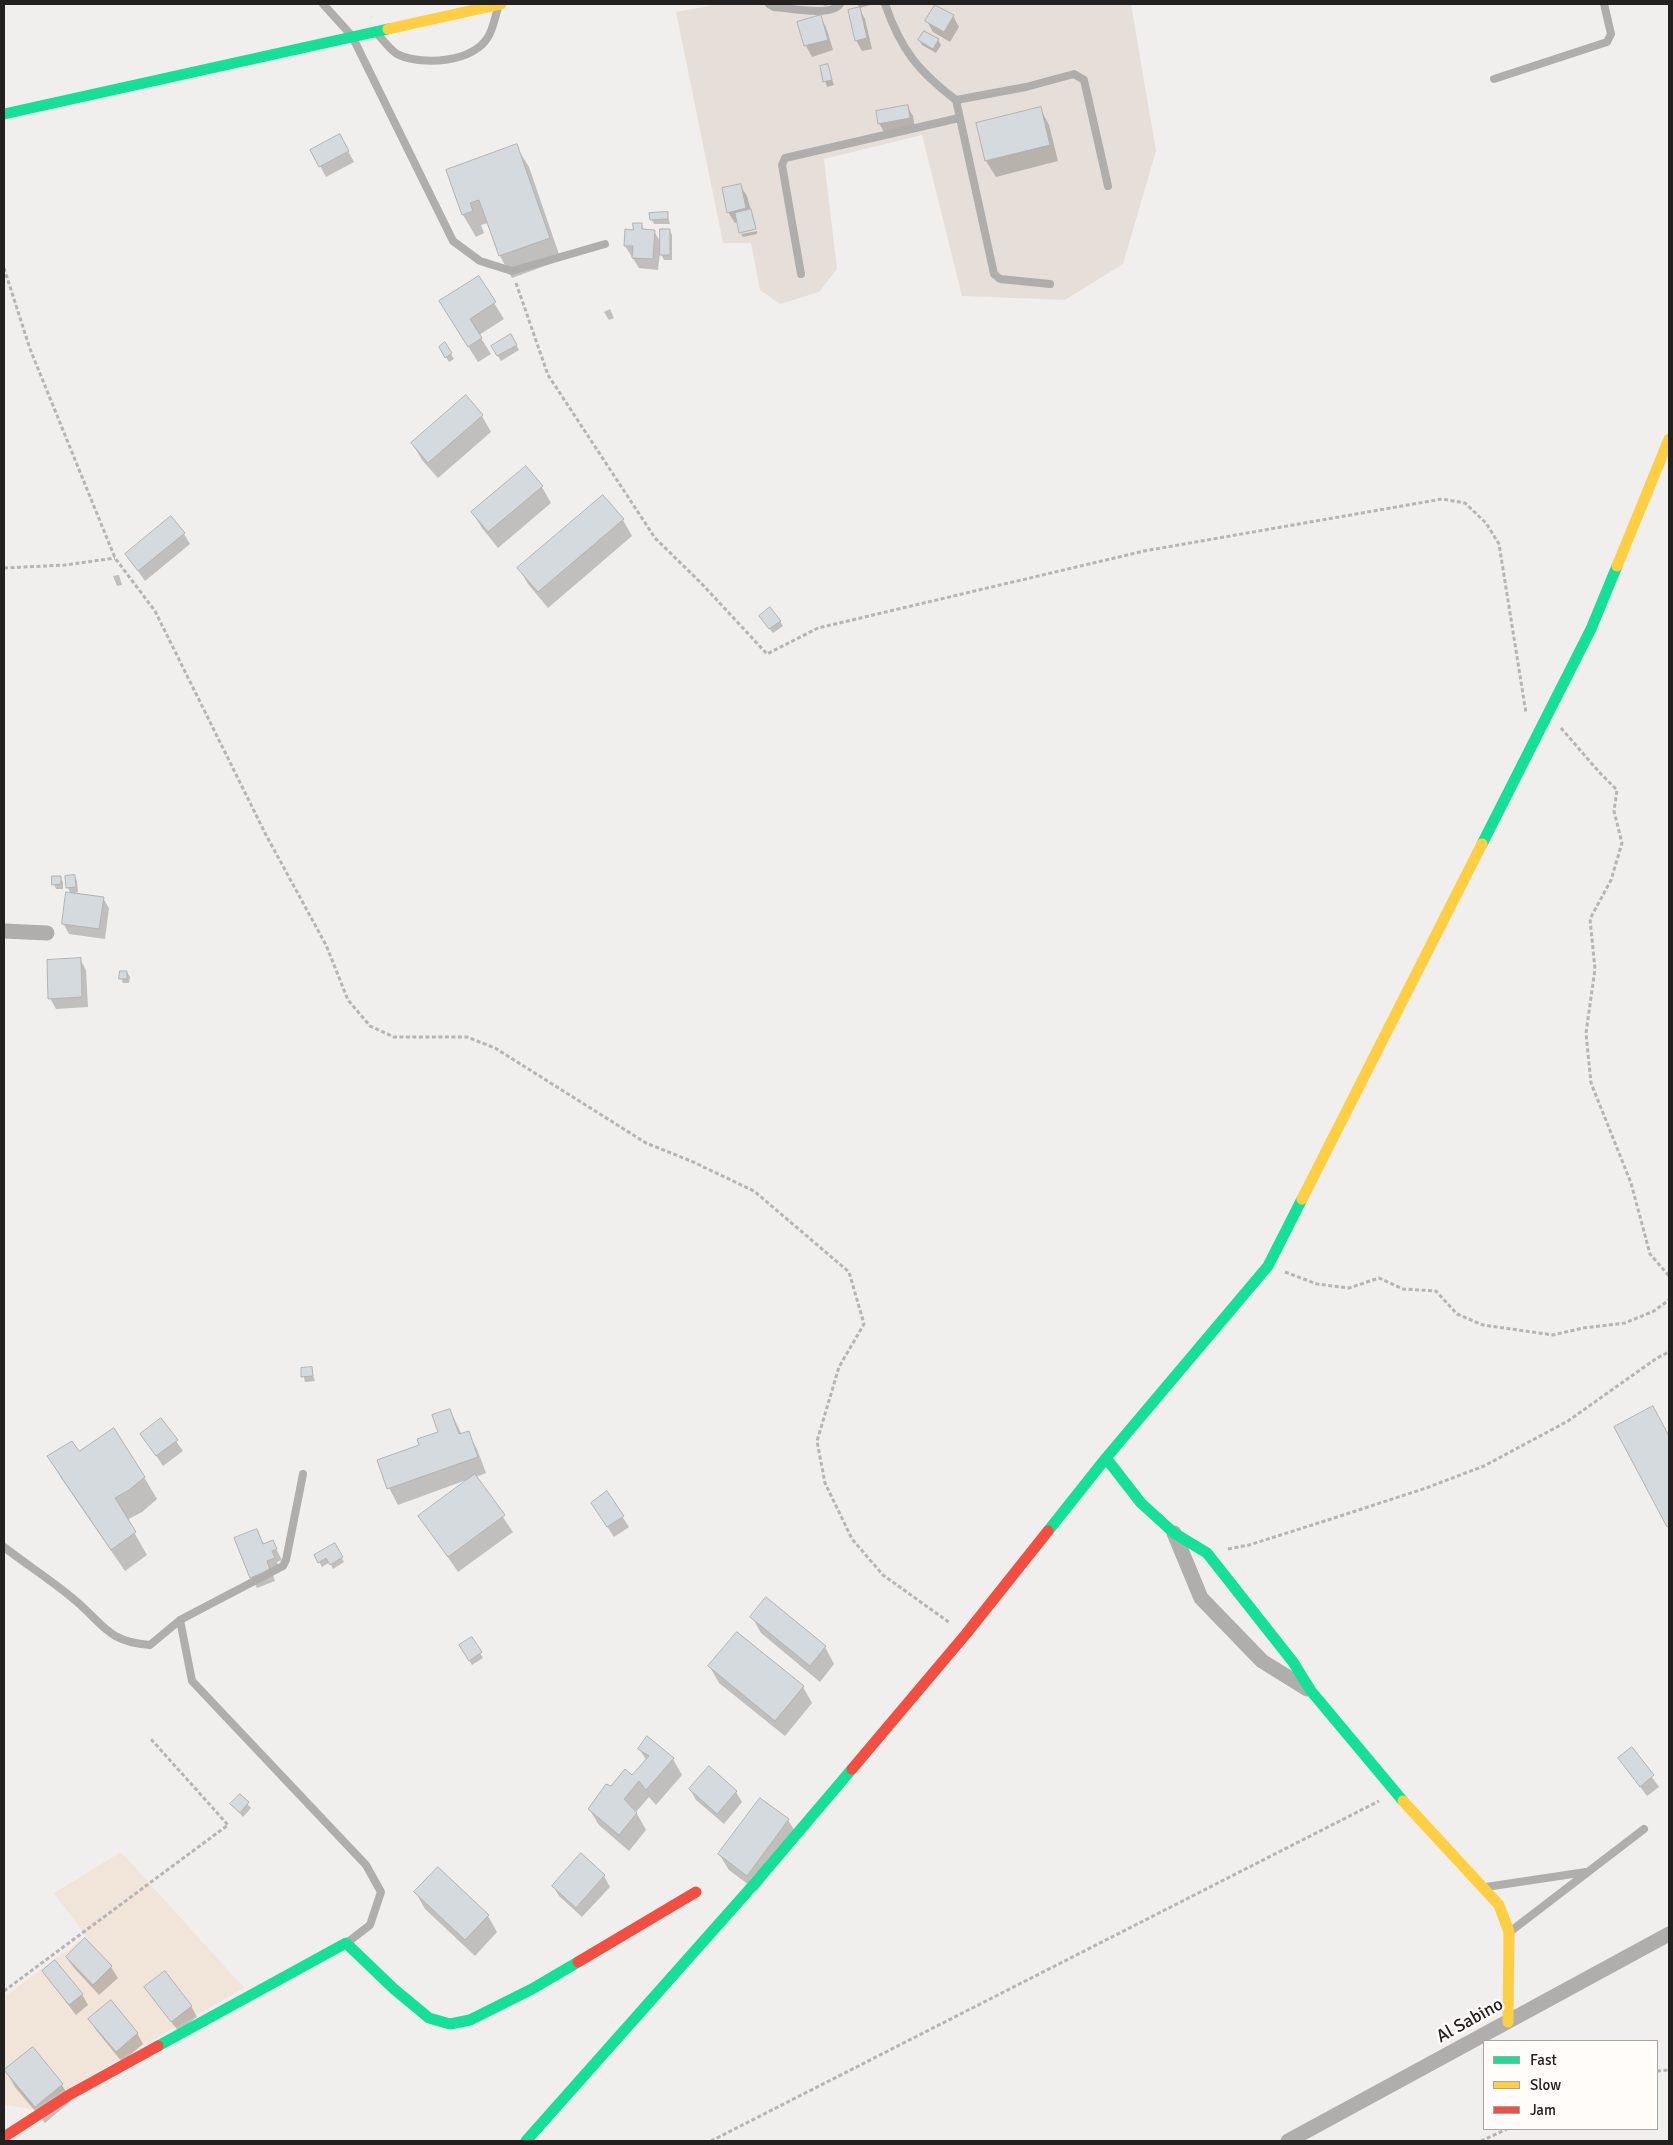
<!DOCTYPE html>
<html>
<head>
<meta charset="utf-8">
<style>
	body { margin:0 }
	#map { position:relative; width:1673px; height:2145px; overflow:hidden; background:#f1efed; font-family:Signika,sans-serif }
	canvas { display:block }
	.frame { position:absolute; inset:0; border:5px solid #222120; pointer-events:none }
	.legend { position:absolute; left:1483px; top:2040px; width:175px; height:90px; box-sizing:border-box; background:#fffcfa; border:1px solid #a7a4a3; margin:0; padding:6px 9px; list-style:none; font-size:15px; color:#222120 }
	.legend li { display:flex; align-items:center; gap:10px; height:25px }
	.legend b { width:25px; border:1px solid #a7a4a3 }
</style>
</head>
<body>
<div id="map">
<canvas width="1673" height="2145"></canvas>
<div class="frame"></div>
<ul class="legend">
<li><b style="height:6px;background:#16e098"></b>Fast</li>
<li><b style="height:6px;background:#ffcf43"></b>Slow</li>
<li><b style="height:6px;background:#f24e42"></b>Jam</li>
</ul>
</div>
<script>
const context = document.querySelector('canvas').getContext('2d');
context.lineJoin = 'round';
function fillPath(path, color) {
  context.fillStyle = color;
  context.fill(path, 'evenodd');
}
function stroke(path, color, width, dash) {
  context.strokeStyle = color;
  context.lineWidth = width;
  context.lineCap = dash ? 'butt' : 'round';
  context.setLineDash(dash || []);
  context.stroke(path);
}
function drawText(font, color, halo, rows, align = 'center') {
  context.font = font + ' Signika,sans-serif';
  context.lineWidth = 5;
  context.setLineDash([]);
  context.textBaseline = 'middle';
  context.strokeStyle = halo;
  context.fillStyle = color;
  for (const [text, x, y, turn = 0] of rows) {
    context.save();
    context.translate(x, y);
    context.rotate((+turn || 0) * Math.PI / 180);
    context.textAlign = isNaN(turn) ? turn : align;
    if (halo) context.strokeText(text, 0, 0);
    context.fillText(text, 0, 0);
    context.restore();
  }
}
fillPath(new Path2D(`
	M720,4H1131L1156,151L1123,264L1065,300L962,296L922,135L824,159L837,269L819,292L780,304L760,290L751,243H723L676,12Z`), '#e6dfd9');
fillPath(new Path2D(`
	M121,1852L244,1988L32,2109L4,2105V1997L86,1936L54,1893Z`), '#f1e4d8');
fillPath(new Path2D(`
	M823,4H834L824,6Z
	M857,4H870V5L860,8Z
	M859,8L865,19L872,49L862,51L856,40Z
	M820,16L826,27L833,50L812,57L806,46L799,23Z
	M953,16L959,27L950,42L933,32L927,21Z
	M919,40H938L941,45L936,53L922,45Z
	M827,65L834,85L827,87L821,67Z
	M907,106L913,116L915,128L885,134L879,123Z
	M1040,108L1049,125L1058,161L996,177L986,161Z
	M516,146L529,167L561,260L512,278L500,256L488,223L481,225L484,233L476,237L463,215L447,170Z
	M346,147L354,162L326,177L320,166Z
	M740,185L747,196L756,228L740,231L738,222L735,223L728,212Z
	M667,214L670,224H654L651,219Z
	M641,224L645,231H654L661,243L669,230L672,235V260H664L660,252L658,270L639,268L625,246Z
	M757,231V234L743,237L741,234Z
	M478,277L504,319L479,335L491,354L478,362L450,318Z
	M610,309L614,318L609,320L604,312Z
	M511,336L519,350L501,361L492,346Z
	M445,344L454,359L449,362L440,347Z
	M466,397L482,416L491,432L438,478L422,460L412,443Z
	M542,487L551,503L498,548L482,528L472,512Z
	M623,520L632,536L548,608L528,584L519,568Z
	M184,534L190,544L145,581L126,554Z
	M119,575L122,585L117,586L113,576Z
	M763,621H780L783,626L773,633Z
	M74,876L77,881L78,892L71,894L103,898L109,908L105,939L69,934L63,923L71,894L68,888Z
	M60,877L63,882V889H56L54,884Z
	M80,959L86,970L88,1007L56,1009L50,998Z
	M127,972L130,977L129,983H123L121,978Z
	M311,1369L315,1381L305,1382L302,1370Z
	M1653,1407L1669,1436V1529L1616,1427Z
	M450,1410L462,1435L468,1433L477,1449L486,1473L476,1477L513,1532L458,1572L420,1516L469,1479L398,1505L389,1488L421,1446L440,1432Z
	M142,1434L176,1441L183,1451L163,1466Z
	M79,1452L144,1477L157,1499L142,1512L127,1520L147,1555L125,1571L61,1478L48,1456Z
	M607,1493L629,1527L614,1537L598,1513Z
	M256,1530L264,1544L272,1541L282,1560L277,1562L280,1569L272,1572L275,1581L257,1588L251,1577Z
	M334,1545L344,1562L333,1569L330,1562L322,1567L316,1556Z
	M767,1599L825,1647L834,1664L820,1682L761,1633L752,1617Z
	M471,1638L483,1658L472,1665L460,1646Z
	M710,1667L803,1687L812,1703L785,1736L719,1683Z
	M1631,1748L1659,1787L1647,1796L1619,1758Z
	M639,1749L673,1759L682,1775L656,1805L649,1797L636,1812L646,1830L629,1851L599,1825L589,1809L611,1788L632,1776L647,1761Z
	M690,1789L736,1792L742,1802L724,1824L696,1800Z
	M240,1796L251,1808L243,1817L232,1805Z
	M788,1820L798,1836L757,1891L729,1870L719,1854Z
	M604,1876L610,1887L582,1917L559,1896L553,1886Z
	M416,1893L488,1916L497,1932L475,1956L425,1909Z
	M85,1940L111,1967L118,1978L99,1995L74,1968L67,1958Z
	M43,1972L82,1994L88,2005L76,2015Z
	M146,1987L191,2006L197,2017L178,2031Z
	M90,2020L137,2033L143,2044L122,2062L96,2030Z
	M6,2071L62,2085L71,2101L45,2123L15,2087Z`), '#0003');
const building = new Path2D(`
	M935,5L954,15L944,32L925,21Z
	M860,7L867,38L855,41L848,10Z
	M821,15L828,40L804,46L797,22Z
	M924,31L939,39L933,49L918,40Z
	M828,64L832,80L823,82L820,66Z
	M908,105L910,118L878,124L876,111Z
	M1041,107L1050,145L985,161L976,123Z
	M340,134L349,151L319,167L310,150Z
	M517,144L550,238L499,256L479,200L470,203L473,211L462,215L446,170Z
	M741,184L746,208L727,213L722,188Z
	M751,209L756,229L739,233L735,213Z
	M668,212V219L650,220L649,213Z
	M633,223H642V229L655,230L653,259L632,258L633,246H624L625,229L633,230Z
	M660,229H670V255H660Z
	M479,276L496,302L470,319L482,338L468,347L439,301Z
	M511,334L517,345L497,356L491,346Z
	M445,342L452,353L445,358L439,347Z
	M466,395L483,415L428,463L411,443Z
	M526,466L543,486L488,532L471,512Z
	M603,495L624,519L538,592L517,568Z
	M171,516L185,533L138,571L125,554Z
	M770,607L781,621L769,629L759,616Z
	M75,875L76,887L66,888L65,876Z
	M52,876H61V884L52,885Z
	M66,892L104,897L99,929L62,924Z
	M81,958L82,997L48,999L47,960Z
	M120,971H127V979H119Z
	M312,1367L313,1376L301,1377V1368Z
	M1653,1406L1669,1436V1526L1667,1527L1614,1427Z
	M450,1409L459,1434L469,1431L478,1457L387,1489L377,1460L419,1445L417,1439L438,1432L432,1415Z
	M161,1418L178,1440L156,1456L140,1434Z
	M114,1428L145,1477L129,1490L115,1498L136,1532L111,1550L47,1456L72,1441L79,1451Z
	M475,1474L505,1515L448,1557L418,1516Z
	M607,1491L624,1516L607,1527L591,1503Z
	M257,1529L263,1544L273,1540L277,1549L272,1551L275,1558L267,1561L270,1570L250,1578L234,1538Z
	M335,1543L343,1557L330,1565L326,1558L318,1563L314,1555Z
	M766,1597L826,1646L810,1666L750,1617Z
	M737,1632L804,1686L775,1721L708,1666Z
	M472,1637L482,1652L469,1661L459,1645Z
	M647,1736L674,1758L646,1790L639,1781L624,1799L637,1813L619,1835L588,1809L606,1784L611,1786L625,1769L632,1775L649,1756L638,1749Z
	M1632,1747L1654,1775L1640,1787L1618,1758Z
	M709,1766L737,1791L717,1814L689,1789Z
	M240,1794L249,1802L240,1813L230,1804Z
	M760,1798L789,1819L747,1876L718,1854Z
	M581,1853L605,1875L576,1908L552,1886Z
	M438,1867L489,1915L465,1940L414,1892Z
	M85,1938L112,1966L93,1985L66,1957Z
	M55,1960L83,1994L69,2005L42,1971Z
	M165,1971L192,2006L171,2022L144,1987Z
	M111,2000L138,2033L116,2052L88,2019Z
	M33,2047L63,2084L35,2107L4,2070Z`);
fillPath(building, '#d4dade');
stroke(building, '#b2b2b2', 1);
stroke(new Path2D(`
	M4,268L30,349L115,558L155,611L266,835L326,945L348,1000L370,1026L394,1037H467L495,1048L646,1143L691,1161L754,1191L849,1272L864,1324L839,1367L817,1441L825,1483L852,1539L883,1575L950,1623
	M516,283L548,375L655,538L701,583L767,654L818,628L1144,551L1442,499L1465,503L1486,523L1499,544L1526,713
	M4,568L65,565L115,558
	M1561,728L1599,772L1617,790L1614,811L1622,843L1611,880L1590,919L1595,969L1586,1033L1591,1083L1631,1183L1650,1254L1669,1276
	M1285,1272L1317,1284L1349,1288L1379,1278L1403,1289L1436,1291L1457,1314L1483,1325L1553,1335L1583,1328L1625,1323L1654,1311L1669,1300
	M1228,1549L1249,1545L1331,1519L1426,1488L1484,1466L1568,1421L1657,1358L1669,1352
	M4,1991L228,1825L150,1738
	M1657,2071L1669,2070
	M711,2141L1379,1801
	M1481,2141L1507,2129`), '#b6b4b4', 3, [4, 2.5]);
stroke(new Path2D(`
	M323,4L352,36L453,241L480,261L512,271L605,244
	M769,4L774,7C789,8 832,17 840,4
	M885,4C901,50 918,71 956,100
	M377,34C384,40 391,52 399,55C424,66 473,62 488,37C493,29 495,17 498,8
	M1494,79L1607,42L1611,34L1604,4
	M801,274L782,165L785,158L959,118
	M1050,284L1000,279L994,274L956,100L1026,87L1074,74L1084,80L1108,186
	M4,1547C27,1565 53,1581 76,1601C104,1625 108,1642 150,1645L180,1620L283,1566L286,1560L303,1474
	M180,1620L192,1681L366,1865L381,1892L370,1925L348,1942
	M1486,1887L1586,1872
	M1511,1931L1644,1829`), '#afaeac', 8);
stroke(new Path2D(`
	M4,931L47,933
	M1174,1533L1201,1598L1262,1661L1307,1689
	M1288,2141L1669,1934`), '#afaeac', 15);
stroke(new Path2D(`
	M4,114L388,29
	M1482,844L1591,629L1617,566
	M1106,1458L1141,1503L1174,1533L1207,1553L1293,1662L1311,1691L1403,1801
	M1048,1531L1106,1458L1268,1266L1302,1199
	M158,2046L346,1943L394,1989L429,2018L450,2024L470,2020L532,1989L578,1962
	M526,2141L756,1882L852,1769`), '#16e098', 11);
stroke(new Path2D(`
	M388,29L501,4
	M1617,566L1669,439
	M1302,1199L1482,844
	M1403,1801L1499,1905L1509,1932L1508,2022`), '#ffcf43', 11);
stroke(new Path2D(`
	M852,1769L966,1634L1048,1531
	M578,1962L696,1892
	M4,2137L69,2095L158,2046`), '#f24e42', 11);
drawText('18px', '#222120', '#fffcfa', [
	["Al Sabino",1470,2021,-29]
]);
</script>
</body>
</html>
